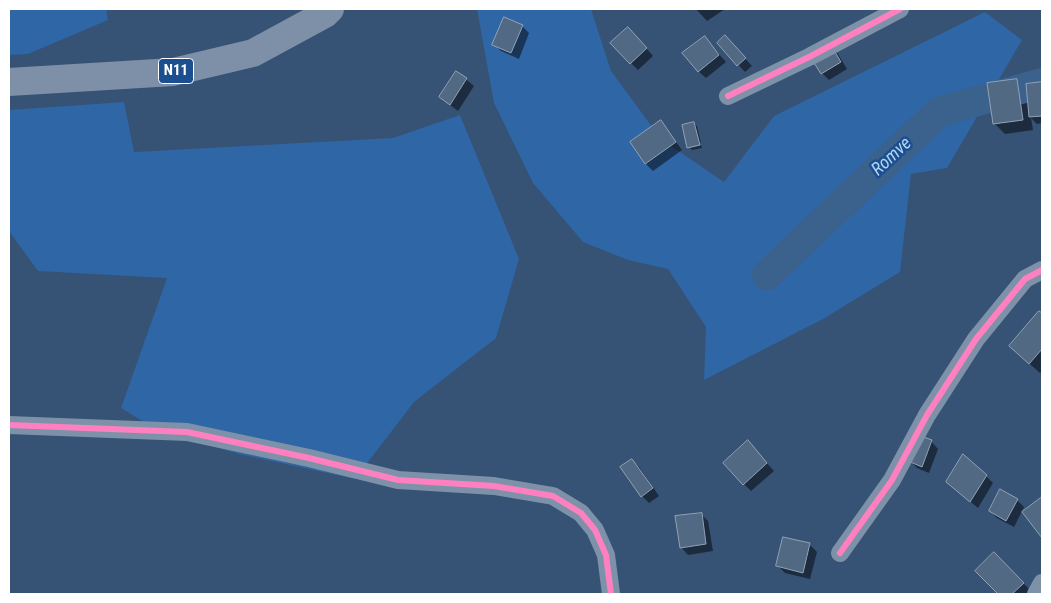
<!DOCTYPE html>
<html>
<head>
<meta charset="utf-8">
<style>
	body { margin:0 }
	#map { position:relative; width:1051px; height:603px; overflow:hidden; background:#365274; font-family:"Roboto Condensed",sans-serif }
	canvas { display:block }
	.frame { position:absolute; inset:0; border:10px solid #fff; pointer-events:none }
</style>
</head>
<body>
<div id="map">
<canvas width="1051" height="603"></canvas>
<div class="frame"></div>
</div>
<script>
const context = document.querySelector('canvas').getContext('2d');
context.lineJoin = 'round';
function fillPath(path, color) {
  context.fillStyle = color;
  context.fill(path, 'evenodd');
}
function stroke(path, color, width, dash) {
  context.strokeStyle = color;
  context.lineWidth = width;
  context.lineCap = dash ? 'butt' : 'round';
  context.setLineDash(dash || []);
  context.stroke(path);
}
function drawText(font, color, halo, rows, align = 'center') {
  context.font = font + ' "Roboto Condensed",sans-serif';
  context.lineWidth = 5;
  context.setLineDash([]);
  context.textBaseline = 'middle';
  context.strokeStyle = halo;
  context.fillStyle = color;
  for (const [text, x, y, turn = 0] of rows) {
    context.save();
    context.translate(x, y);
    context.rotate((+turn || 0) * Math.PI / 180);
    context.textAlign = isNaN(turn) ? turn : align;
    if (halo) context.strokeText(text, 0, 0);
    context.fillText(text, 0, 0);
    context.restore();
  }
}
fillPath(new Path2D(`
	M9,9H106L108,20L28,54L9,55Z
	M477,9H591L611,71L661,139L724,182L774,116L985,12L1022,40L947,168L911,174L900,272L823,319L704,380L706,327L668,269L628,260L583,242L533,183L494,103Z
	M124,102L134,152L393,138L460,115L519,259L496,338L414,402L355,479L239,454L157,430L121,408L167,278L38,271L9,231V110Z`), '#2f66a5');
fillPath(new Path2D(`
	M696,9H725L707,21Z
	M522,26L529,33L519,59L501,51L494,44Z
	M635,35L653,56L638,70L631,63Z
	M704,37L726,62L706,78L698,71Z
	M718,43L732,44L752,66L745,72Z
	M835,49L847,69L829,80L822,73Z
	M457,72L474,86L458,111L440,97Z
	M1017,80L1028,91L1027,85L1042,83V123L1037,124L1031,118L1033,130L1005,134L994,123Z
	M661,122L682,150L653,171L646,164L631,143Z
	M693,123L697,126L701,143L689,146Z
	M701,145L702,148L692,150L690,148Z
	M1039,313L1042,315V371L1040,373L1021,356Z
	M931,441L938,449L929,473L917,468L910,461Z
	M754,449L774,471L751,491L744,484Z
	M632,460L639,467L659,496L649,503L642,496Z
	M986,476L993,483L978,508L947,482Z
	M1017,500L1024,507L1014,527L997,518L990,511Z
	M701,514L708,521L713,551L688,555L681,547Z
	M809,544L817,552L810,579L785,573L778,566Z
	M994,554L1030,590L1026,594H1000L977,571Z`), '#0007');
stroke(new Path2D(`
	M767,275L939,112L1042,83`), '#3b618d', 30);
const building = new Path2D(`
	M504,17L523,25L511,53L492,45Z
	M628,27L647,48L630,64L610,43Z
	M725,35L746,58L737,66L717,43Z
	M705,36L719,55L698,72L682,53Z
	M828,40L841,62L821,74L808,53Z
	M456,71L467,78L450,105L439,97Z
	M1017,79L1023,120L993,124L987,83Z
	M1042,82V116L1029,117L1026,84Z
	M661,120L676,142L645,164L630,142Z
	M694,122L700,145L687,148L682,125Z
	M1039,311L1042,313V349L1029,364L1009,346Z
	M918,435L932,440L922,467L908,461Z
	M748,440L767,463L743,485L723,463Z
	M963,454L987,475L970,502L946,482Z
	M632,459L653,488L641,497L620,467Z
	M1000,489L1018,499L1006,521L989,511Z
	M1042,497V538L1022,512Z
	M702,513L706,544L680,548L675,516Z
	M783,537L810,543L803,573L776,566Z
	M994,552L1024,583L1012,594H998L975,571Z`);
fillPath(building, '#526984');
stroke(building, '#92a2b6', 1);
stroke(new Path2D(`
	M728,96L809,57L900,9
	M9,425L187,432L309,458L398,480L494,486L553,496L581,513L595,530L606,555L611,594
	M840,553L892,480L927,415L976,339L1025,279L1042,270
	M1036,594L1042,583`), '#7d92a8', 18);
stroke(new Path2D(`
	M9,82L173,72L253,53L325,14L330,9`), '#7e90a7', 28);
stroke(new Path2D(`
	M728,96L809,57L900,9
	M9,425L187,432L309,458L398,480L494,486L553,496L581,513L595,530L606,555L611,594
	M840,553L892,480L927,415L976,339L1025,279L1042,270`), '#ff80c0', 6);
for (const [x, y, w] of [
	[176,71,35]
]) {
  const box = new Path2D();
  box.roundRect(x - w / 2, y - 12.5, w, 25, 4);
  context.fillStyle = '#1b4f8f';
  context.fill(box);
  stroke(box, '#fff', 1);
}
drawText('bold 15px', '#fff', null, [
	["N11",176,71]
]);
drawText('italic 18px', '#b5d3f5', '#1b4f8f', [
	["Romve",892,157,-43]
]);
</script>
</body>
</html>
